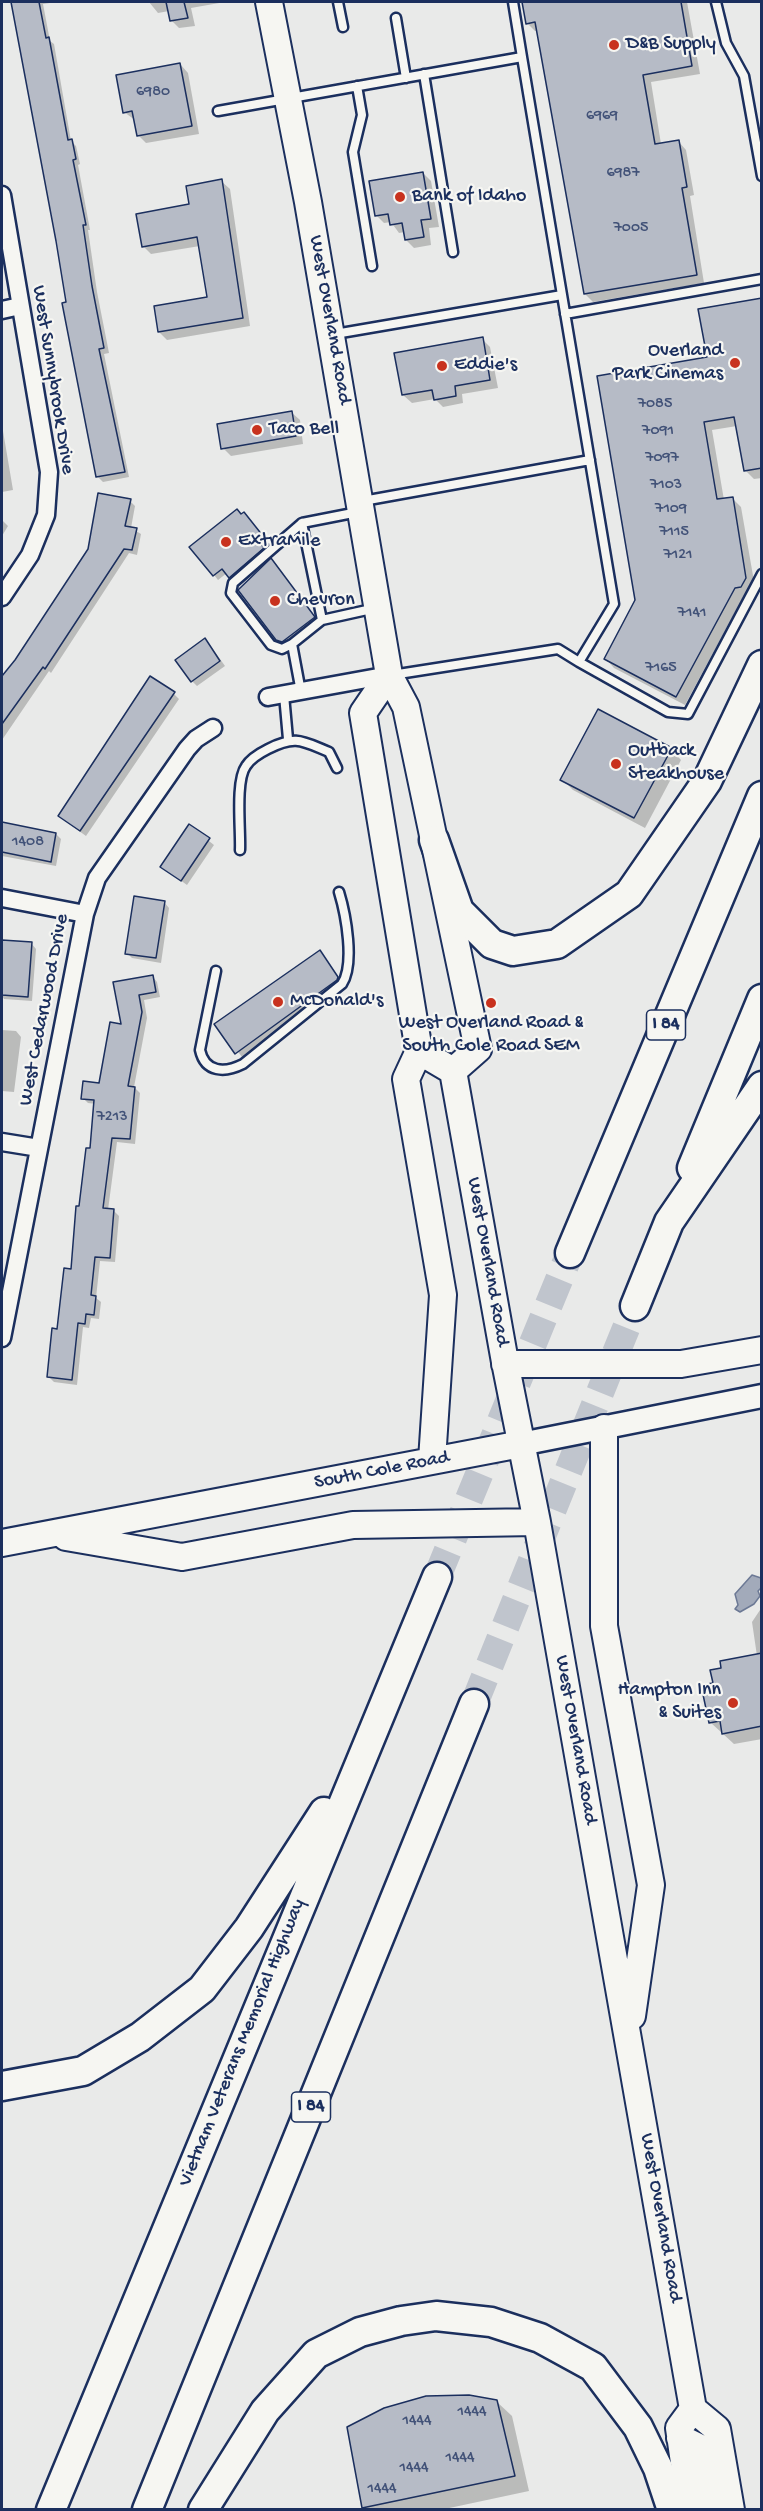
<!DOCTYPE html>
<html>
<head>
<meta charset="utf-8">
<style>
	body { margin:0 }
	#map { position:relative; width:763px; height:2511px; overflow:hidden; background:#e9eae9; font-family:"Gochi Hand",sans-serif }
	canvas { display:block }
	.frame { position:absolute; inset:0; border:3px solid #1b2f5e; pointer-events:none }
</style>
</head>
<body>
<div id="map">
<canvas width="763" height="2511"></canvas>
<div class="frame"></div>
</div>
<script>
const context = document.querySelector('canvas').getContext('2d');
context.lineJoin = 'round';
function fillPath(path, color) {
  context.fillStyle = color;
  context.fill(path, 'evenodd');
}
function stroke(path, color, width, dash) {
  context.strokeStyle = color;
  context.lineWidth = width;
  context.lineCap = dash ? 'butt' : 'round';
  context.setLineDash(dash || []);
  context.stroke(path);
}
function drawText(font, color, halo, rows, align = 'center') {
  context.font = font + ' "Gochi Hand",sans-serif';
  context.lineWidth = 4.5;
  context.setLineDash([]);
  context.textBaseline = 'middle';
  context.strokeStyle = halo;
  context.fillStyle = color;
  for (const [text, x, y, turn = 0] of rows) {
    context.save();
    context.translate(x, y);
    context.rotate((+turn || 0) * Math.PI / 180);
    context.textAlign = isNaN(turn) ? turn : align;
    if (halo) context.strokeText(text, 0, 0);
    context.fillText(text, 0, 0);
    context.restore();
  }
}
const water = new Path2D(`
	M752,1575L761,1578V1588L758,1591L760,1596L754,1604L740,1612L735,1609L738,1605L735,1594Z`);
fillPath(water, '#a2aaba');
stroke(water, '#6c7995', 1.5);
fillPath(new Path2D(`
	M13,2H57L43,4L50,41L54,44L71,141L76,146L80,164L78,165L90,230H88L97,292L109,353L104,354L129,477L103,482L97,476L49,187Z
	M149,2H225L191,8L195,26L179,28L171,20L169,11L158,13Z
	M524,2H687L700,74L651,82L661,144L678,141L686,150L694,195L690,196L704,283L593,302L585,294L538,31H535L527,23Z
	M180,64L188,73L199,134L146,143L138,135L135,120L124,112Z
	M423,173L431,181L439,227L429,228L431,245L414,248L406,240L405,232L399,233L391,222L384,223L376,215Z
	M221,181L230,189L250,326L167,340L159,332L208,298L200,246L151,254L143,246Z
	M762,299V478L754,479L745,470L737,426L712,430L724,500L732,498L741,507L755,587L750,595L743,597L685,705L614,668L606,659L636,601L708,359Z
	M482,339L490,347L498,388L462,394L463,403L443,407L435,399L412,403L403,395Z
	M291,412L300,420L303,444L231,456L223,448Z
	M2,425L13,490L2,492Z
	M130,501L135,506L131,528L141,534L137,555L129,553L51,673L49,671L2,740V681Z
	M241,516L248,518L266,541L261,545L267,553L234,581L227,573L218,580L192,547Z
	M2,520L8,526L2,536Z
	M273,562L316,620L285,644L277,639Z
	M210,645L225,666L197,686L192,681Z
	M174,694L179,699L86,836L65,821L60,816Z
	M671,749L681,760L645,828L573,790L562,779Z
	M2,824L56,834L61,839L56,866L2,856Z
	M190,826L214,845L187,885L162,867Z
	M164,902L169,908L161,963L132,958L127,953Z
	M31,943L36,949L32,1001L4,999L2,996V945Z
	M320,952L345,985L319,1009L245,1061L217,1024Z
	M152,976L157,982L160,997L144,1000L147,1018L134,1087L140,1093L135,1144L117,1142L108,1210H113L119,1216L115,1262L100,1261L96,1298L101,1302L99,1319L91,1318L89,1328L83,1327L77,1385L54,1382L49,1377L72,1270L80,1208L91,1150L96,1104L88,1103L83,1098L100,1084L123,1026L115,984Z
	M2,1030L16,1031L21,1037L14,1092L2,1091Z
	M762,1607V1739L734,1744L710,1722L714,1684L757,1656L752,1622Z
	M496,2401L512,2416L529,2491L440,2510H366L364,2507Z`), '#0003');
const building = new Path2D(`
	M11,2H39L46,38L49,37L68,140L72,139L76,159L73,160L86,225H83L92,286L104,348L99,349L125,472L96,477L62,303L66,302L56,241Z
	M166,2H184L188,18L170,21Z
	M522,2H681L692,66L643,75L655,144L679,140L687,187L682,188L697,275L584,294L535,22L526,24Z
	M180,63L192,126L137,136L132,111L123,113L116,75Z
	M423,172L431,219L421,220L424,237L405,240L402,223L390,225L388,214L375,216L369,181Z
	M222,179L243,318L158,332L154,306L207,297L197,237L142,247L136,214L189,204L186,186Z
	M762,298V468L744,471L734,417L704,422L717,499L733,497L746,578L741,587L735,588L676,697L604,659L635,600L597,376L707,357L698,309Z
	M483,337L490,380L455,386L456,396L434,400L432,390L402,395L394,353Z
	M292,411L296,436L221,449L217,424Z
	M98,493L131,499L125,526L137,528L132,550L124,549L45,669L43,667L2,724V676L15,660L88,549Z
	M237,509L241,514L244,512L263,536L258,540L264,548L229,578L222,569L213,576L189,547Z
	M271,558L315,617L282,642L276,640L238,590Z
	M205,638L220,661L191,682L175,660Z
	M150,676L175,692L80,831L58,816Z
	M598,709L672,748L634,818L560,780Z
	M2,822L56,833L51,862L2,852Z
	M189,824L210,838L181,881L160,867Z
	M134,896L165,901L156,958L125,954Z
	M2,940L32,942L28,997L2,995Z
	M320,950L338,977L337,980L235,1054L214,1024Z
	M153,975L156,992L139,995L142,1012L128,1086L135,1087L130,1139L112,1138L103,1208L114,1209L110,1258L95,1257L91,1295L96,1296L94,1315L86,1314L85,1324L78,1323L72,1380L47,1377L52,1328L57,1329L64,1268L71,1269L76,1206H79L86,1148H90L94,1100L81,1099L83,1081L99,1083L110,1022L121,1024L113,982Z
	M762,1653V1726L722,1734L720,1721L709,1723L701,1685L713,1683L710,1670L721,1668L720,1661Z
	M469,2395L497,2400L515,2476L362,2508L347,2427L384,2408L426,2396Z`);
fillPath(building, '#b6bbc6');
stroke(building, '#1b2f5e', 1.5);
stroke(new Path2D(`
	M437,1577L570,1253
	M474,1704L635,1306`), '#c0c5cd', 28, [28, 14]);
const service = new Path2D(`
	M338,2L343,27
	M716,2L726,43L744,76L762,176
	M396,18L406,78
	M424,74L453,252
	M357,86L362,115L353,152L372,266
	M218,111L522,57L513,2
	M565,314L762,279
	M335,334L562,295
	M363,501L590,460
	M322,620L302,523L358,512
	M292,644L282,649L271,645L231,593L233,583L302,523
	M579,662L668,712L688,714L762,574
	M392,675L558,649L579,662L614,604L522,57
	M301,692L292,644L322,620L376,608
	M284,695L288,739
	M240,850C241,831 235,781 246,766C251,758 260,753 268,749C296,735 302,741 329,752L337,768
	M216,971L200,1050C205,1073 225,1073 243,1064L342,984C355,964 346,915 339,892`);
const minor = new Path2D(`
	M2,195L49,472L46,515L30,555L2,597
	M2,310L20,306
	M268,697L389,675
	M2,898L85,914
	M2,1142L39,1148
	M2,1338L85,914L97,878L187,749L196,739L213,728`);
const secondary = new Path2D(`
	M521,1444L762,1396`);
const primary = new Path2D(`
	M269,2L308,202L389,675L406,707L478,1049L453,1071
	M389,675L363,713L419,1051L453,1071L505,1362L537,1522L693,2409L717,2429L731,2510
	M419,1051L406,1079L443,1295L432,1460
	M505,1364H681L762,1350
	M604,1428V1626L651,1885L632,2016
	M66,1537L182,1557L353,1525L537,1522
	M2,1543L521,1444
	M680,2438L700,2448L711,2510
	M691,2510L679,2428L693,2409`);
const motorway = new Path2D(`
	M434,840L459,911L492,944L513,951L557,944L629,894L707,781L762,665
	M692,1168L762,999
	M570,1253L762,796
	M635,1306L669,1222L762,1086
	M2,2086L83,2071L140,2037L202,1989L249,1928L324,1812
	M51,2510L437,1577
	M147,2510L474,1704
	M203,2510L265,2411L316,2354L360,2332L401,2321L436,2316L491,2322L540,2338L593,2367L638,2427L658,2468L672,2510`);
stroke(service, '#1b2f5e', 13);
stroke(minor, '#1b2f5e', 21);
stroke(secondary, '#1b2f5e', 27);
stroke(primary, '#1b2f5e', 30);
stroke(motorway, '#1b2f5e', 33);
stroke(service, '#f6f6f2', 8);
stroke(minor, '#f6f6f2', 16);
stroke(secondary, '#f6f6f2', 22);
stroke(primary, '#f6f6f2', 26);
stroke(motorway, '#f6f6f2', 28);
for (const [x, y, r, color] of [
	[614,45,6,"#c8321e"],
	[400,197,6,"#c8321e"],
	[735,363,6,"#c8321e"],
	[442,366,6,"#c8321e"],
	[257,430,6,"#c8321e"],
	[226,542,6,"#c8321e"],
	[275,601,6,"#c8321e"],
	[616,764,6,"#c8321e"],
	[278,1002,6,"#c8321e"],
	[491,1003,6,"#c8321e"],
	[733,1703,6,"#c8321e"]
]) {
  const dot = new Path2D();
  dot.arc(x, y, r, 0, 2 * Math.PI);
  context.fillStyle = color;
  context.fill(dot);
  stroke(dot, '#f6f6f2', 2);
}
drawText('16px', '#425278', null, [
	["6980",153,93],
	["6969",602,117],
	["6987",623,174],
	["7005",631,229],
	["7085",655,405],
	["7091",658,432],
	["7097",662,459],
	["7103",666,486],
	["7109",671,510],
	["7115",674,533],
	["7121",678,556],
	["7141",692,614],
	["7165",661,669],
	["1408",28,843],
	["7213",112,1118],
	["1444",472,2413],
	["1444",417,2422],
	["1444",460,2459],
	["1444",414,2469],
	["1444",382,2490]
]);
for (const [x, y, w] of [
	[666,1025,39],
	[311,2107,39]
]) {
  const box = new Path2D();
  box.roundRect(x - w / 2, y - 15, w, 30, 4.5);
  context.fillStyle = '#f6f6f2';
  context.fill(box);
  stroke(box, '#1b2f5e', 1.5);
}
drawText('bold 18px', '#1b2f5e', null, [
	["I 84",666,1025],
	["I 84",311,2107]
]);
drawText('20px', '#1b2f5e', '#f6f6f2', [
	["D&B Supply",626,45],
	["Bank of Idaho",412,197],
	["Overland",723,352,"right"],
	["Park Cinemas",723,375,"right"],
	["Eddie's",454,366],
	["Taco Bell",269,430],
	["ExtraMile",238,542],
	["Chevron",287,601],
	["Outback",628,752],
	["Steakhouse",628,775],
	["McDonald's",290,1002],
	["West Overland Road &",491,1024,"center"],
	["South Cole Road SEM",491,1047,"center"],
	["Hampton Inn",721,1691,"right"],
	["& Suites",721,1714,"right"]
], 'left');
drawText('20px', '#1b2f5e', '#f6f6f2', [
	["West Overland Road",329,320,80],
	["West Sunnybrook Drive",52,380,81],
	["West Cedarwood Drive",45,1010,-79],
	["West Overland Road",487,1262,80],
	["South Cole Road",382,1471,-11],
	["West Overland Road",575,1740,80],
	["Vietnam Veterans Memorial Highway",243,2043,-68],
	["West Overland Road",660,2218,80]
]);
</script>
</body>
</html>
